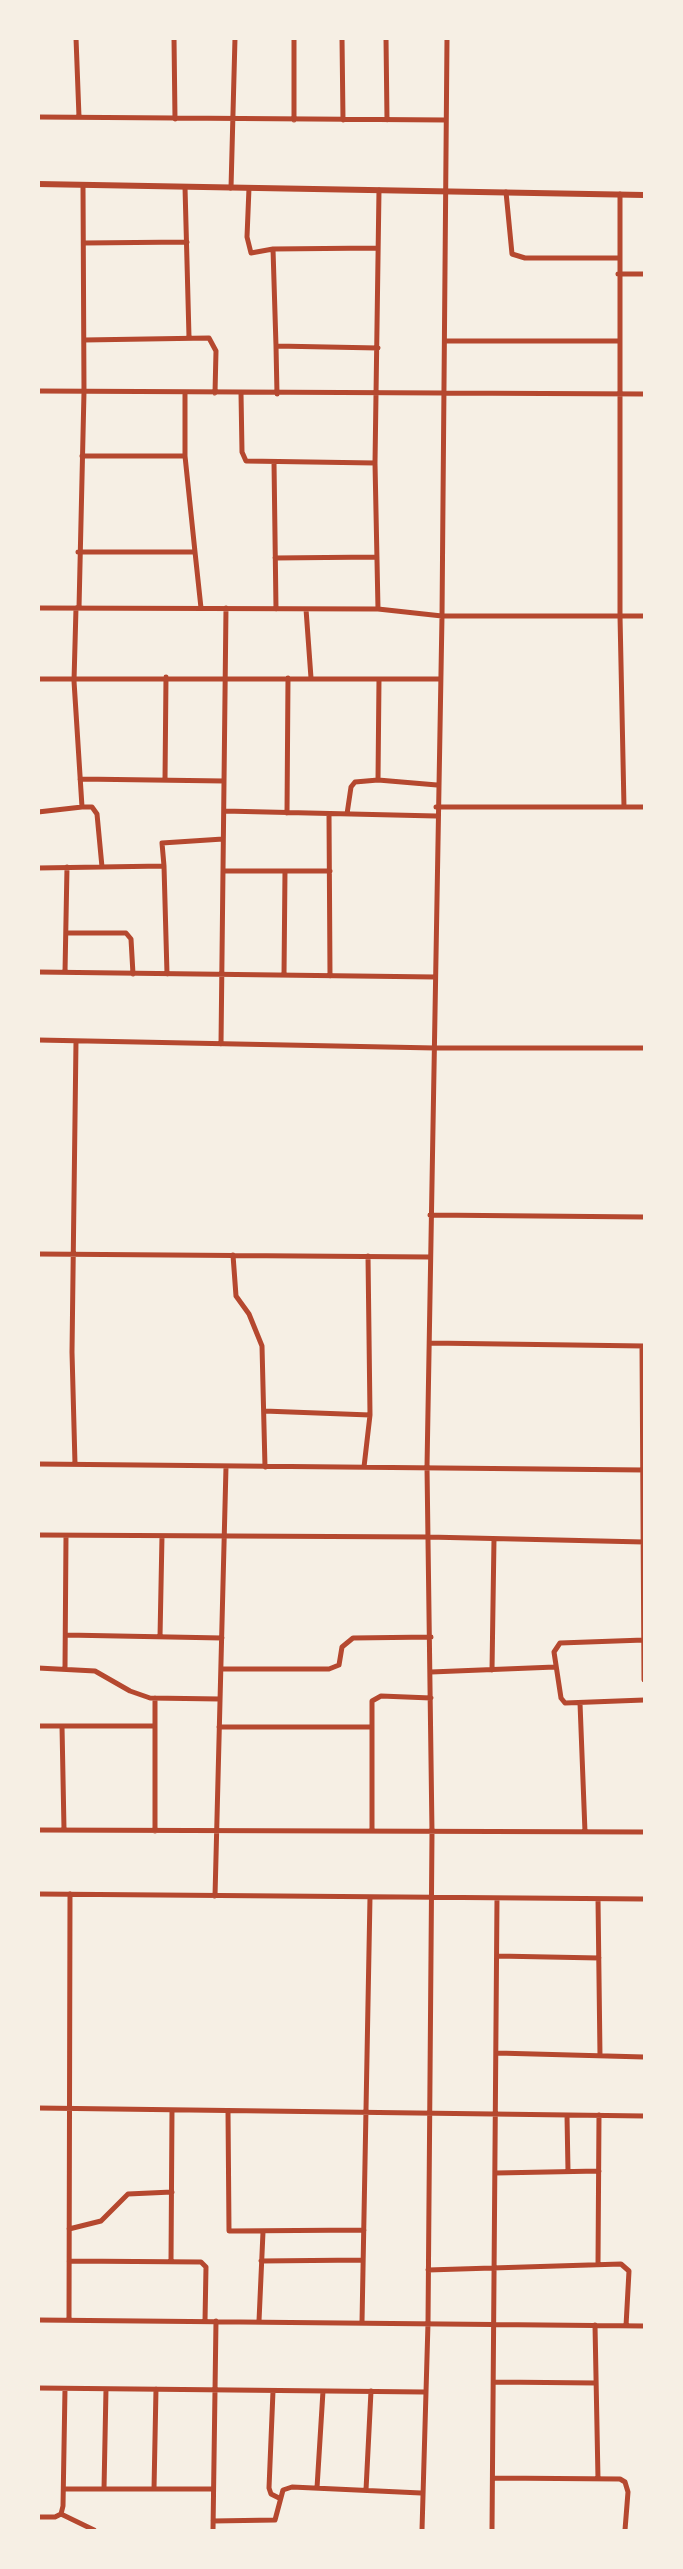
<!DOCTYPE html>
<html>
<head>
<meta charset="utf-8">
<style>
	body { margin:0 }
	#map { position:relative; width:683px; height:2569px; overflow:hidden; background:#f6efe4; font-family:"Work Sans",sans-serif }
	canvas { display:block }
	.frame { position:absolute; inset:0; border:40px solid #f6efe4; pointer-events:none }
</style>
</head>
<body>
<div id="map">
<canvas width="683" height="2569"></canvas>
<div class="frame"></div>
</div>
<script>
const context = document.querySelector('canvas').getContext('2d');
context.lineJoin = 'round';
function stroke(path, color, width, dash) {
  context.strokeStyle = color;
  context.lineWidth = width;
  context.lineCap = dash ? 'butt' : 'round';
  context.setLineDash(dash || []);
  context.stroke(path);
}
stroke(new Path2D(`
	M76,38L79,117
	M174,38L175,119
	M342,38L343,120
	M386,38L387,120
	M38,117L446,120
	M294,120V38
	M185,187L189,337
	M231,188L235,38
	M249,188L247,237L251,253L273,249L376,248
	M506,192L512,254L525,258H619
	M620,194V616L624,807
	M84,243L187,242
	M273,249L276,346L378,348
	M618,274H644
	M84,340L209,338L216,351L215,393
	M445,341H619
	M276,346L277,394
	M38,391L644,394
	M241,393L242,452L246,461L375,463
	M82,456H185
	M274,462L276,609
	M78,552H195L185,456V393
	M195,552L201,608
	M275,558L377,557
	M38,608L378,609L442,616H644
	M79,608L84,392L83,185
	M306,609L311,678
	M378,609L375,463L379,190
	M38,679H440
	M80,779L224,781
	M165,780L166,677
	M378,780L379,679
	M82,807H92L97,814L102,867
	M436,807H644
	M224,811L436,816
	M38,812L82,807L74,681L76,608
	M287,813L288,678
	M329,814L330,976
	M347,814L351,787L355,782L378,780L437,785
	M164,866L162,843L223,839
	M38,868L164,866L167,974
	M223,871H330
	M66,933H126L131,939L133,974
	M38,972L435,977
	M65,972L67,867
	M284,975L285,871
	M38,1040L435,1048H644
	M221,1044L226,608
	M430,1215L644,1217
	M38,1254L429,1257
	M233,1255L236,1296L249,1314L262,1346L265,1467
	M430,1343L644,1346
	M642,1346L644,1680
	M264,1411L370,1415
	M38,1464L644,1470
	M75,1464L72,1352L76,1041
	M364,1467L370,1415L368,1256
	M38,1535L428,1537L644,1542
	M66,1635L222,1638
	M160,1637L162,1536
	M644,1640L560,1643L554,1652L561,1698L565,1703L644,1700
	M38,1668L95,1671L130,1691L150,1698L220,1699
	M65,1668L66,1536
	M221,1669H329L339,1665L342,1647L353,1638L431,1637
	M492,1670L494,1539
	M431,1672L555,1667
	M155,1698V1831
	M580,1703L585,1832
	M38,1726H155
	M62,1726L64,1829
	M219,1727H371
	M38,1830L644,1832
	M372,1831V1701L381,1696L431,1698
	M38,1894L644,1899
	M215,1896L226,1467
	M598,1899L600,2056
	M497,1956L599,1958
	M497,2053L644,2057
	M38,2108L644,2116
	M228,2111L229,2231L364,2230
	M567,2115L568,2171
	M496,2173L599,2171
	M69,2229L101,2221L128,2194L172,2192
	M69,2261L201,2262L206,2267L205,2321
	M261,2261L363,2260
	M171,2262L172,2110
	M598,2264L599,2115
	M428,2270L621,2264L629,2271L626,2326
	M38,2320L644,2326
	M69,2320L70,1894
	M259,2321L263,2232
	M362,2322L370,1897
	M595,2325L598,2479
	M495,2382L596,2383
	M38,2388L424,2392
	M273,2391L269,2488L271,2494L279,2498
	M494,2478L620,2479L625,2482L628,2492L625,2530
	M317,2488L323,2391
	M64,2489H213
	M104,2489L106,2389
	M154,2489L156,2389
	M366,2490L371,2391
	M61,2514L94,2530
	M38,2517H55L61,2514L63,2506L65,2389
	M213,2521L275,2520L283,2490L292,2487L421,2493
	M213,2530L216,2321
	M422,2530L428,2323L432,1832L427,1467L442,616L447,38
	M492,2530L497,1898`), '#b5482f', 5);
stroke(new Path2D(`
	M38,184L644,195`), '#b5482f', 6);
</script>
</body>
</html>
